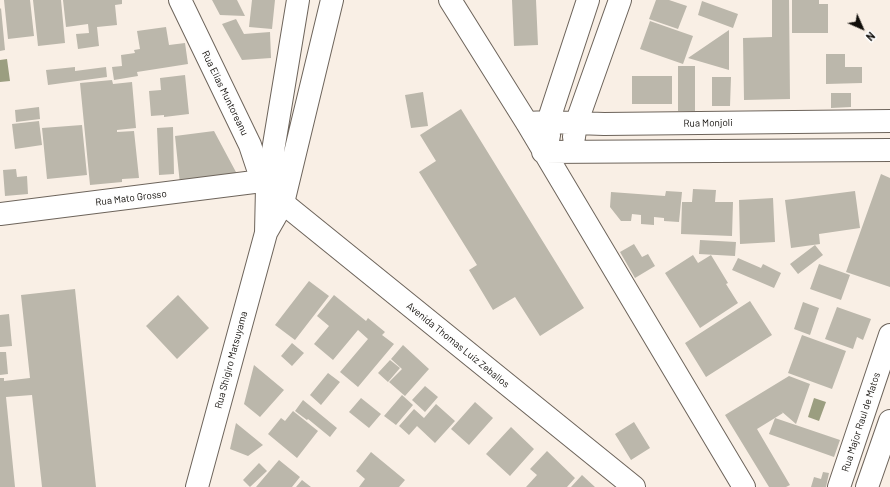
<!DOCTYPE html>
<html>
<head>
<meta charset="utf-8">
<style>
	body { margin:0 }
	#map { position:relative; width:890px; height:487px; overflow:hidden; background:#f9efe5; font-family:Barlow,sans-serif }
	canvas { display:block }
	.north { position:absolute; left:842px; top:8px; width:40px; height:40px; -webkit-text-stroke:3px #fefefe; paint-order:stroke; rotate:135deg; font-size:11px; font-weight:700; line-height:16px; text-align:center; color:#110e0a }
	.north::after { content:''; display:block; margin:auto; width:14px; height:18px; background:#110e0a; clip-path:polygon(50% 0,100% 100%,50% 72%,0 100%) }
</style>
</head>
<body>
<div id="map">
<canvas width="890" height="487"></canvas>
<div class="north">N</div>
</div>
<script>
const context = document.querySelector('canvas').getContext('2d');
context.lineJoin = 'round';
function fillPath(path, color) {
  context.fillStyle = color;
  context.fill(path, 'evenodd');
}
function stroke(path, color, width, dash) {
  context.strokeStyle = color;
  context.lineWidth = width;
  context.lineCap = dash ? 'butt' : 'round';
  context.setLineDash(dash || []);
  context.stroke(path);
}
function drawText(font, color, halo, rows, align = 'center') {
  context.font = font + ' Barlow,sans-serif';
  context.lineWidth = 4;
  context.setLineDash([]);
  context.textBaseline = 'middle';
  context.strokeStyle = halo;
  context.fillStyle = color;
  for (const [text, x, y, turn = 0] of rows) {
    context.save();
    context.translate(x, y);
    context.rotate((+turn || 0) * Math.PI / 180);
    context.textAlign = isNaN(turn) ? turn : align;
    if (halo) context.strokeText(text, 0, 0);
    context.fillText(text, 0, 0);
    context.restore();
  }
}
fillPath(new Path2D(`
	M7,59L10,81L0,82V60Z
	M814,398L826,402L819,421L808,417Z`), '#9b9e80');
fillPath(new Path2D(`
	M4,0H30L34,36L8,39Z
	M33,0H61L65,43L38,46Z
	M63,0H122V4L115,5L117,25L97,27L99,46L78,49L76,34L89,33L88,24L66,27Z
	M212,0H237L245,16L220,15Z
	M252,0H275L272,29L249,27Z
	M512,0H536L538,45L514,46Z
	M656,0H669L687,6L678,29L649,19Z
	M772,0H789L790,99L744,100L743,38L772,37Z
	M792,0H819V4H828V33H792Z
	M702,1L738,14L733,28L698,15Z
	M1,8L5,50L0,51V9Z
	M236,19L244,34L270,32L271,58L242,60L222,24Z
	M650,21L693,36L683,64L640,49Z
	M166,27L169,45L185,43L188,64L137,72L138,76L114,80L112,67L122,66L121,55L135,53L134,50L140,49L137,31Z
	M729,30V70L688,58Z
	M826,54H845V67H862V83L826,84Z
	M678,66H695V111H678Z
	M75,67V71L106,67L107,77L48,85L46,70Z
	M185,75L189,114L164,117V115L151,116L149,91L161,90L160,78Z
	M632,76H672V104H632Z
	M712,77H731L730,106H712Z
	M112,80L113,84L132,82L136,128L117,130V132L134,131L139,178L122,179V182L90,185L80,83Z
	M423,92L428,126L411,128L405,95Z
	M831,93H851V107L831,108Z
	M39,107L40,119L16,122L15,110Z
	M461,109L584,308L540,336L515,297L493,310L469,270L477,265L419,172L436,161L420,135Z
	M39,121L42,145L15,149L12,124Z
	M82,125L87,175L47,179L42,128Z
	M173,127L174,174L159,175L157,128Z
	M214,131L237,174L180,184L175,136Z
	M16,169L17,177L27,176L28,194L5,196L3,170Z
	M881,174L890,178V287L846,272Z
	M693,189L716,190L715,202H733L732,236L681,234L682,202H692Z
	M666,191L682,192L679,222L664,221V218L654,217V225L641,224V215L632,214L631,221H621L610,207L611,192L665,196Z
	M855,191L860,228L819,234L820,244L791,248L785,200Z
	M773,198L775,242L740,244L739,200Z
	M700,240L736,242L735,256L699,254Z
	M634,244L642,257L648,254L655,266L635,278L620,252Z
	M815,245L823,255L798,274L790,264Z
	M693,255L698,263L711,255L728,283L726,284L738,303L700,328L665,273Z
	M738,258L761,268L763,264L781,273L774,288L732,270Z
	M819,264L850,275L841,300L810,289Z
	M309,281L329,296L295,340L275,325Z
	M75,289L96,487H42L32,395L6,397L15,487H0V378H4V381L30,378L21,295Z
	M178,295L209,328L177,359L146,326Z
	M334,295L366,321L368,318L385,332L382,335L394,344L358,387L340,372L368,339L358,330L333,360L314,344L329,326L317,316Z
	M750,301L772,335L706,377L685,343Z
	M803,302L819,308L810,335L794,329Z
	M837,307L871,319L863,340L857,337L853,349L825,339Z
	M9,314L12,346L0,347V315Z
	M802,335L846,351L832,389L788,373Z
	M292,343L304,353L292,366L281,356Z
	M403,345L429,369L405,396L389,382L402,369L391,359Z
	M0,352H6L8,374L0,375Z
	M390,360L400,368L388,382L378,373Z
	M254,365L284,390L260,417L244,404Z
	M328,373L340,382L321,405L310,395Z
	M789,376L810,384L796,424L781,411L783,413L757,429L790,485L786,487H769L725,415Z
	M425,386L438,397L425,412L412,400Z
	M402,395L413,405L396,425L384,416Z
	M361,398L381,414L369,428L349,412Z
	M303,400L337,428L330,437L308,419L307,420L295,411Z
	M475,402L493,418L469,445L451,429Z
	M436,404L455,421L435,443L417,426L409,435L399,426L414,409L424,418Z
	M293,411L318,431L297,458L268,434L281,418L285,421Z
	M775,418L840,440L834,457L769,434Z
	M634,422L650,448L631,460L615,434Z
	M236,423L263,445L248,456L230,449Z
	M511,427L534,449L510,476L486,454Z
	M547,451L575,478L567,487H526L537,475L530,469Z
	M371,452L405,480L399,487H359L365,479L356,471Z
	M279,460L300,477L292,487H256Z
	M259,463L267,471L250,487L243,480Z
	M823,472L829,473L826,487H811L814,477L821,479Z
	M582,475L595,487H571Z
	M302,480L311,487H296Z`), '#bbb7ab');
const minor = new Path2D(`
	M180,0L250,145L262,181L283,203L634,487
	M450,0L527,123L744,487
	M527,123L548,122L604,124L890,121
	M549,136L548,122L588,0
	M574,137L576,124L620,0
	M543,152L890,150
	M0,214L262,181
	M839,487L890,335
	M867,487L890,421`);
const major = new Path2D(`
	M267,231L283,203L332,0
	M197,487L266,233L267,187L298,0`);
stroke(minor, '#6d645b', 24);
stroke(major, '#6d645b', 24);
stroke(minor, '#fff', 22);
stroke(major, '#fff', 22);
drawText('10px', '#110e0a', '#fefefe', [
	["Rua Elias Muntoreanu",225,93,64],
	["Rua Monjoli",708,123,-1],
	["Rua Mato Grosso",131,198,-7],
	["Avenida Thomas Luiz Zeballos",458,345,39],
	["Rua Shigiro Matsuyama",231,360,-75],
	["Rua Major Raul de Matos",861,422,-72]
]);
</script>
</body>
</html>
